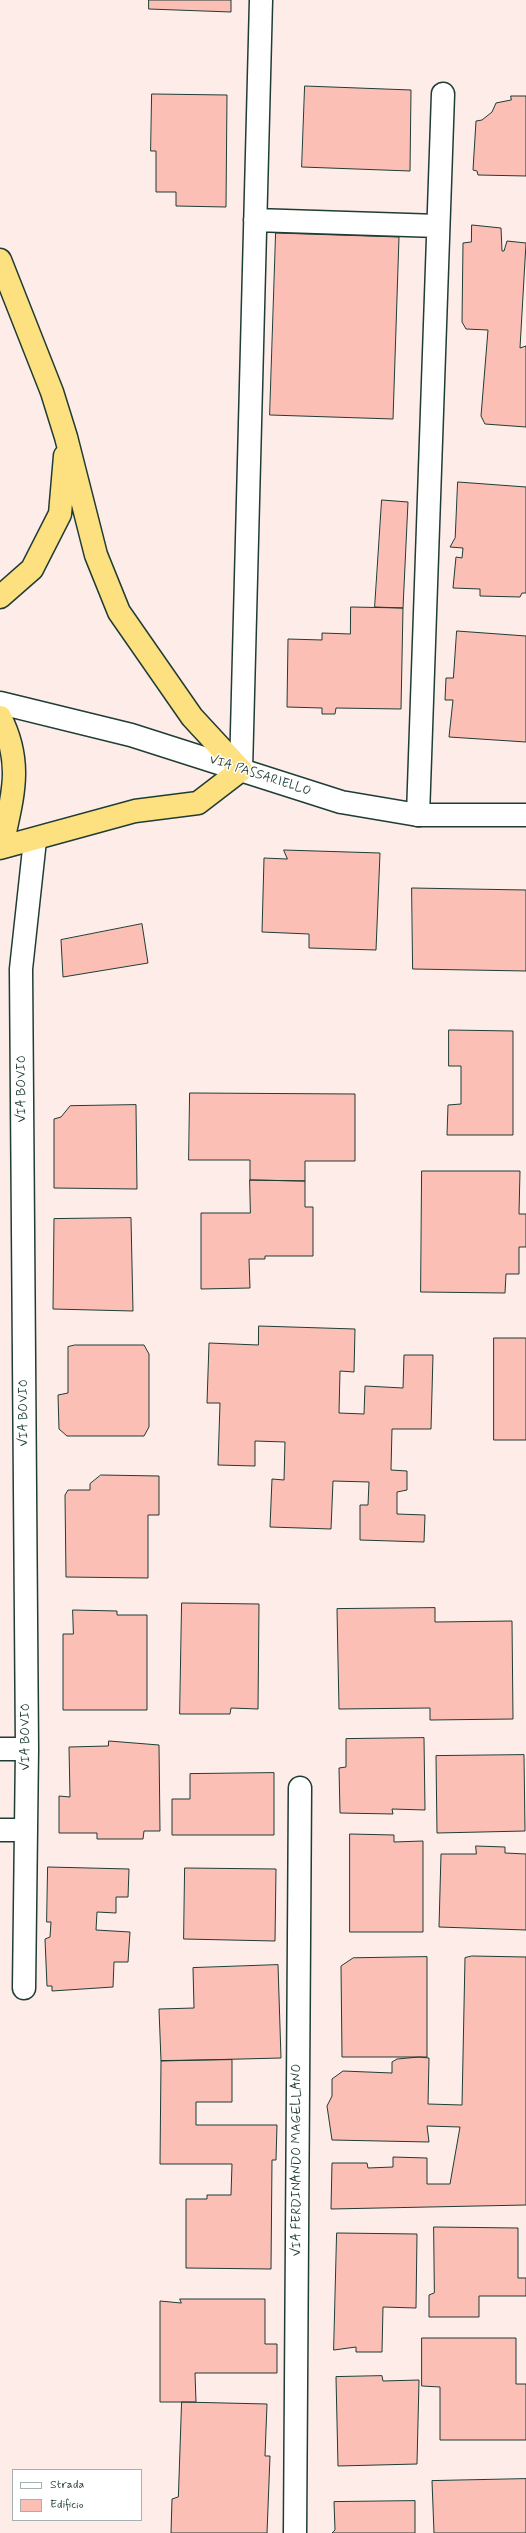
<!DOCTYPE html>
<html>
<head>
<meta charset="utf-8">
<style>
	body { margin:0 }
	#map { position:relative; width:526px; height:2533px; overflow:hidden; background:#feece9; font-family:Mynerve,sans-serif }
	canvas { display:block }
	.legend { position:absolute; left:12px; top:2469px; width:130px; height:52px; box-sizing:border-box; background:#fff; border:1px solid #a5b1ae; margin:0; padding:5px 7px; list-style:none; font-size:12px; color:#1f3d34 }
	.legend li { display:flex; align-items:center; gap:8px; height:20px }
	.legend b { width:20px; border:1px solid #a5b1ae }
</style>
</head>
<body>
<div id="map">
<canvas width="526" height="2533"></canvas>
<ul class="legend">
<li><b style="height:5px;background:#fff"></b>Strada</li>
<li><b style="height:11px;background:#fbbfb6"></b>Edificio</li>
</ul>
</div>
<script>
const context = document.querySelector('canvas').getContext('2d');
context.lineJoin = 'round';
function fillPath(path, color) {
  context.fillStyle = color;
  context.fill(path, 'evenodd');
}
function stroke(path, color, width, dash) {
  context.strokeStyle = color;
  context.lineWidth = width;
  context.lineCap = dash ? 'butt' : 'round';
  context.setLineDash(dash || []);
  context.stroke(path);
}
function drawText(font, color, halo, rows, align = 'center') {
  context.font = font + ' Mynerve,sans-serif';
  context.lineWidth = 3;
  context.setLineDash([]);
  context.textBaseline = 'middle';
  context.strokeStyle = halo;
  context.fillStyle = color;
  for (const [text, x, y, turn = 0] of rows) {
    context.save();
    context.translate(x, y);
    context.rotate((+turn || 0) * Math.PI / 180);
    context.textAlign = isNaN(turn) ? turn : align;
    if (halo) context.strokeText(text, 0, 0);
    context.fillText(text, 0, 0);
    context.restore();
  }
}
const building = new Path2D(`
	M149,0H231V12L149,9Z
	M305,86L411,90L410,171L302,167Z
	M152,94L227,95L226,207L176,206V192H156V151H151Z
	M511,96H526V176L478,175L477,171L473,170L476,121L482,120L492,112L496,103L511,100Z
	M472,225L501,228L502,251H504L507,241L526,243L520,348L526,346V427L485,424L481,416L488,330L466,329L462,322L463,243L471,242Z
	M276,233L399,237L393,419L270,415Z
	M458,482L526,487V593H522L520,597L480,596V589L453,588L456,557L462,558L463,548L450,547L455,538Z
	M382,500L408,502L403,608L375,607Z
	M351,607L403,608L401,709L336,708L335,714H322V708L287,707L288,639L322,640V633L350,634Z
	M457,631L526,636V742L449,737L453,700H445L446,678H453Z
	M284,850L380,853L376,950L309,948V934L262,932L264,858L287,859Z
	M412,888L526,890V971L413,969Z
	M142,924L148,963L63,977L61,940Z
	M449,1030L513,1031V1135H447L448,1105L461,1104V1066H449Z
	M190,1093L355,1094V1161H305V1181L250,1180V1160H189Z
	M136,1105L137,1189L54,1188V1119L61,1117L70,1106Z
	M422,1171H520L519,1214H526V1247H519V1274H506L505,1293L421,1292Z
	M250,1180L305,1181V1207H313V1256H265V1259H249L250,1288L201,1289V1213H250Z
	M131,1218L133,1311L53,1309L54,1219Z
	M259,1326L355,1329L354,1372L340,1371L339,1413L364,1414L365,1386L403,1388L404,1355H433L431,1429H392L391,1470L407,1471V1490L397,1492V1514L425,1515L424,1542L360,1540V1505H368L369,1482L333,1481L331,1529L270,1527L272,1479L284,1480L285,1442L255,1441V1466L218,1465L220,1403H207L209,1343L258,1345Z
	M494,1338H526V1440H494Z
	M75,1345H144L149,1354V1427L144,1436H67L59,1429L58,1395L68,1393V1347Z
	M101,1475L159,1476V1515H148V1578L66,1577L65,1495L68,1490H90V1484Z
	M182,1603L259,1604L258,1709L231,1708L230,1714H180Z
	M435,1608V1622L512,1621L513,1719L430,1720V1708L339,1709L337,1609Z
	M73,1610L117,1611V1615H147V1710H63V1634H73Z
	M424,1738L425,1810L392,1809L393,1814L340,1813L339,1768L346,1767V1739Z
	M109,1741L159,1745L160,1831H144L143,1839H97V1833H59V1796L70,1797L69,1747L108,1746Z
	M524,1755L525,1831L437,1833L436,1756Z
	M274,1773V1835H172V1799H190V1774Z
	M350,1834L394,1835V1842L423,1841V1932H350Z
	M476,1846L505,1847V1853L526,1854V1930L439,1927L441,1854H476Z
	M48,1867L129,1869L128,1897H116V1913L97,1912L96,1930L130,1932L128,1962H114L113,1987L52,1991V1986H47L45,1939L50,1937L51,1922H47Z
	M185,1868L276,1869L275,1941L184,1939Z
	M472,1956L526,1957V2205L331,2209L332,2163H367L368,2168L393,2167V2157L427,2158V2184H450L460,2127L427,2126L429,2142L332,2140L327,2106L332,2096V2079L343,2071L392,2073V2062L397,2059L419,2057L429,2058L428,2104L462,2105L465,1958Z
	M427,1957V2057H342L341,1966L353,1958Z
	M278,1965L281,2058L161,2061L159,2009L194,2008L193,1968Z
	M232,2060V2102H196V2125H277L276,2160H272L271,2269L186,2268V2199H207V2195H231L232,2164H160L161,2061Z
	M434,2227L518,2228V2278H526V2296H479V2317H429V2295L434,2293Z
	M337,2233L417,2234L416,2308L383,2307L382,2352H356V2347L334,2350Z
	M180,2299H265V2344H277V2373H195L196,2402H160V2301L181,2303Z
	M422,2338H516V2384H526V2440H440V2387L422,2386Z
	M382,2376L383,2381L419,2380L417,2464L338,2466L336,2377Z
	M182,2402L267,2404L265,2456H270L267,2533H171L172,2499L178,2497Z
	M526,2479V2533H434L432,2481Z
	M415,2501V2533H332L335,2530L334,2502Z`);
fillPath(building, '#fbbfb6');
stroke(building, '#1f3d34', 1);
const minor = new Path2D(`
	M255,220L438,226
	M241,770L261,0
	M418,815L443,94
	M0,1749H27
	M0,1830H26
	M24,1988L27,1749L21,969L35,840
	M295,2533L300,1788`);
const tertiary = new Path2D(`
	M0,703L131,735L341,802L418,815H526`);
const trunk = new Path2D(`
	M0,717C24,764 12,798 2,846
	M0,848L135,811L198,803L241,770`);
const motorway = new Path2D(`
	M0,260L52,392L66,437L96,555L119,612L192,717L241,770
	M0,597L32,569L60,514L65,456`);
stroke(minor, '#1f3d34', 25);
stroke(tertiary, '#1f3d34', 25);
stroke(trunk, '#1f3d34', 25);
stroke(motorway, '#1f3d34', 25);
stroke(minor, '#fff', 22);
stroke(tertiary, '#fff', 22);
stroke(trunk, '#fde080', 22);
stroke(motorway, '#fde080', 22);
drawText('13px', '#1f3d34', '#fff', [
	["VIA PASSARIELLO",260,776,18],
	["VIA BOVIO",22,1089,-90],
	["VIA BOVIO",24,1413,-90],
	["VIA BOVIO",26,1737,-90],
	["VIA FERDINANDO MAGELLANO",297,2160,-90]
]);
</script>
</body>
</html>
